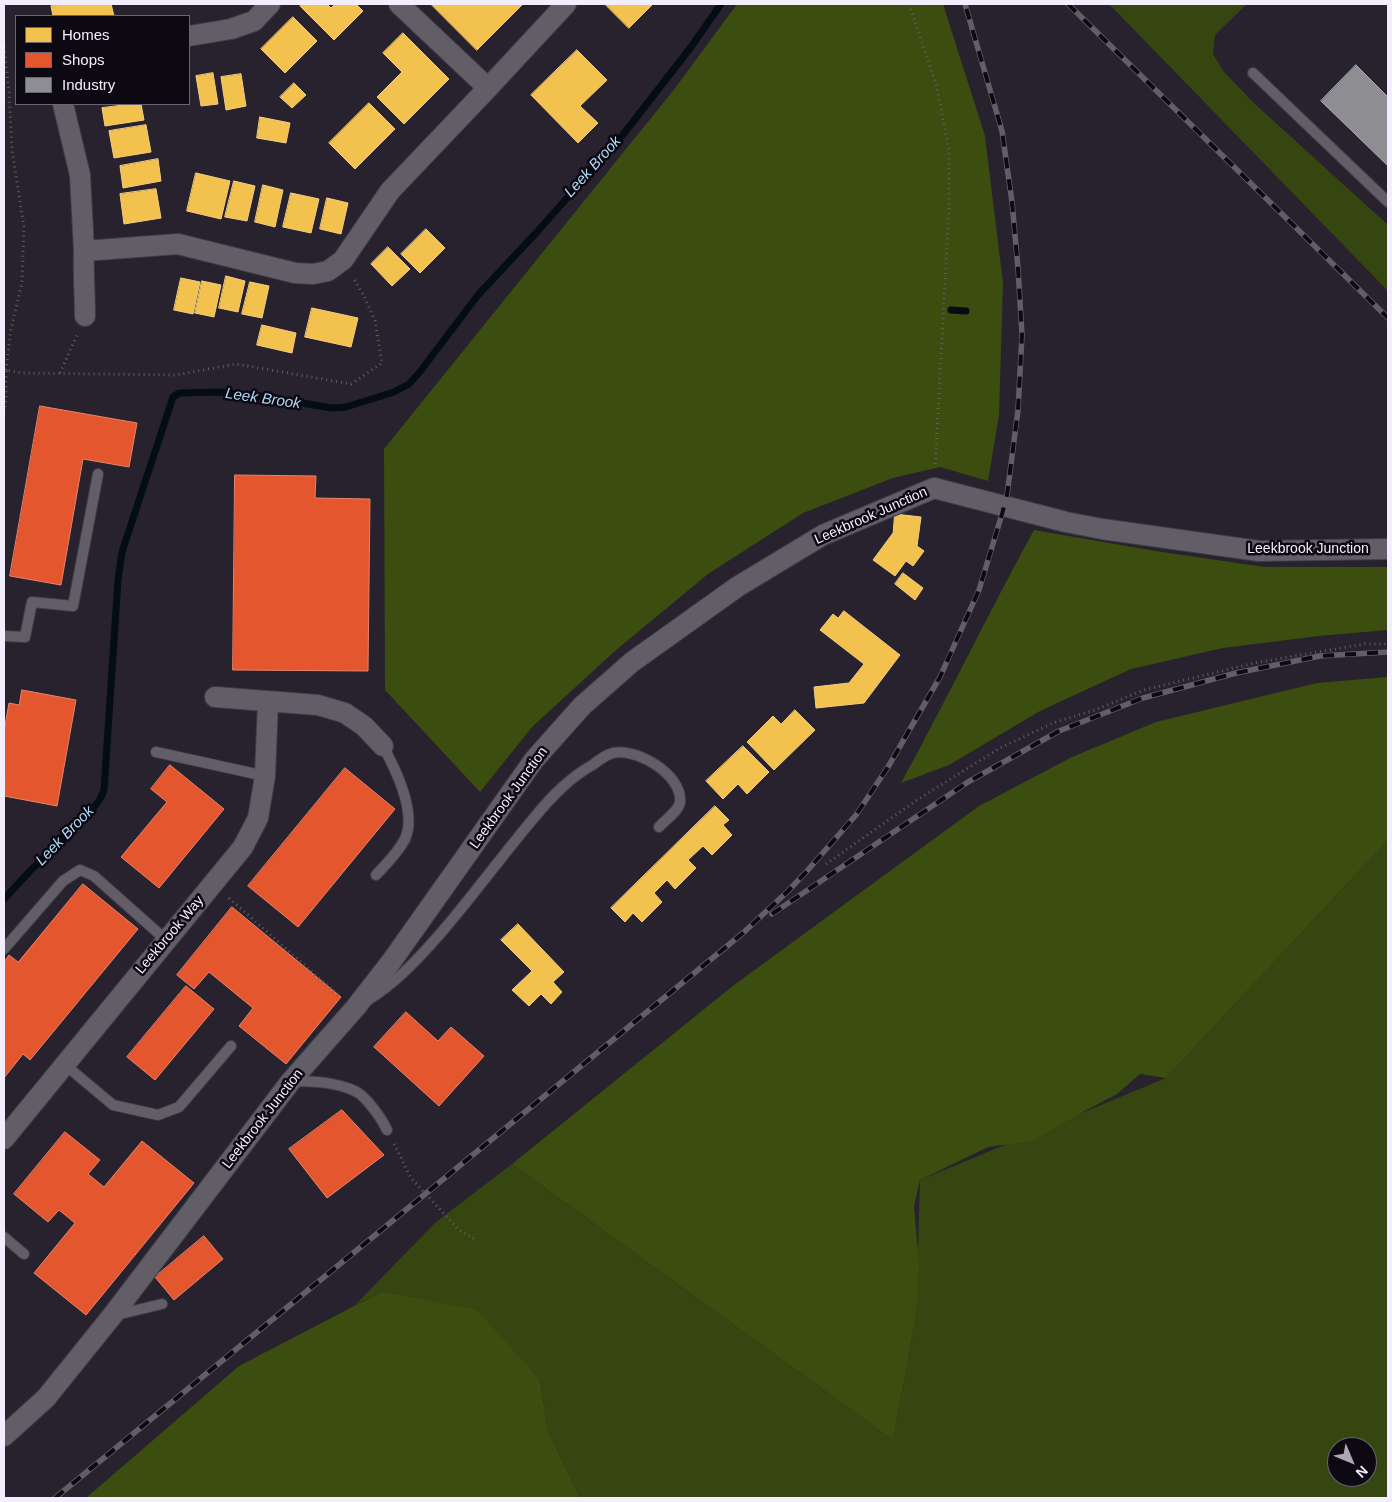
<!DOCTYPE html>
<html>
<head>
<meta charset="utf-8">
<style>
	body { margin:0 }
	#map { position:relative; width:1392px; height:1502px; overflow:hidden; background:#27222e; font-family:Helvetica,sans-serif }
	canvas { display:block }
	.frame { position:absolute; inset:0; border:5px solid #f3eefd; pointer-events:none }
	.legend { position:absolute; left:15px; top:15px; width:175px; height:90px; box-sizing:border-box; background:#0d0913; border:1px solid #696571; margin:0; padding:6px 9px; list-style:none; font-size:15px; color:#f3eefd }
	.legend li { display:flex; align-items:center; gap:10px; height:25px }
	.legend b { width:25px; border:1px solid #696571 }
	.north { position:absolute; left:1327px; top:1437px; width:50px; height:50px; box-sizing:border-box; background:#0d0913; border:1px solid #696571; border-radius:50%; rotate:135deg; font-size:14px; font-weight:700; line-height:20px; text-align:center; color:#f3eefd }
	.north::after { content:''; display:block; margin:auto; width:18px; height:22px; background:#aca7b5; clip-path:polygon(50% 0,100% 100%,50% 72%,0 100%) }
</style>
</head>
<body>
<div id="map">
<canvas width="1392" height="1502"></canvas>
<div class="frame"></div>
<ul class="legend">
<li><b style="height:14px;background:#f2c14e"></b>Homes</li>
<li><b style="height:14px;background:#e4572e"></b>Shops</li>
<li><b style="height:14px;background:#8d8d92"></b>Industry</li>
</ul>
<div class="north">N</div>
</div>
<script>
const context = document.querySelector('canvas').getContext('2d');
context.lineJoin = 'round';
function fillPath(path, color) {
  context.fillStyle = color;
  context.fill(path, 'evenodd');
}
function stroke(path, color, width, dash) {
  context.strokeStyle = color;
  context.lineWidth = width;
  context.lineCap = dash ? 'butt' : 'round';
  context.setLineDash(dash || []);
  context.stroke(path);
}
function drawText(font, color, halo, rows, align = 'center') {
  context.font = font + ' Helvetica,sans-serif';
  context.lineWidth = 5;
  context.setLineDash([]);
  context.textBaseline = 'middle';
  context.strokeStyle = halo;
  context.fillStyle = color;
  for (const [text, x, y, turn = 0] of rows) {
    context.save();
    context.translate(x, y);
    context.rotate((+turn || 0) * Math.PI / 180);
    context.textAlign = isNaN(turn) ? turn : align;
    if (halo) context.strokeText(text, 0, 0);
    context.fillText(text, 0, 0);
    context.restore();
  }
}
fillPath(new Path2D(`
	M1109,4H1247L1215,35L1213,54L1224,72L1256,105L1388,225V291Z
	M1388,840V1498H580L548,1431L540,1380L381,1292L355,1305L436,1222L512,1164L893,1440L916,1317L920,1180L1166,1078ZM1337,1447H1367V1477H1337Z`), '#364611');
fillPath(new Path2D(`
	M737,4H943L985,136L1003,283L999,415L988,481L940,467L893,478L803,513L708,574L615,651L532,727L480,792L385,690L384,449L676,87Z
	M1034,530L1155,551L1265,567H1388V630L1319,636L1223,648L1131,669L1040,711L949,765L901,783C947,699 988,614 1034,530Z
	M1388,677V840L1166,1078L1140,1074L1117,1094L1077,1115L1032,1141L988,1147L920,1180L914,1206L919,1265L916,1317L893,1440L512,1164L734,985L979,806L1072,757L1156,722L1317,683Z
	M381,1292L476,1309L540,1380L548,1431L580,1498H86L239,1366Z`), '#3b4d0f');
const homes = new Path2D(`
	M59,4H111L114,16H53L51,6Z
	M302,4H327L331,8L335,4H356L363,11L334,40L300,6Z
	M431,4H523L477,50Z
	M605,4H653L629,28Z
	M293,17L317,41L285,73L261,49Z
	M403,33L449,79L404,124L377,97L402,72L383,53Z
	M577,50L607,80L580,106L598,123L578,143L531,95Z
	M213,73L218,104L201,106L196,76Z
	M241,74L246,106L226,110L221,77Z
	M294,83L306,95L292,108L280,97Z
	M369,103L395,129L355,169L329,143Z
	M132,104H141L144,120L105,126L102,108Z
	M260,117L290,123L286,143L257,138Z
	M146,125L151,152L114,158L109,131Z
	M158,159L161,181L123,188L120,166Z
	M196,173L230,181L221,219L187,211Z
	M234,181L255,186L247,221L225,217Z
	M263,185L283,190L275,227L255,222Z
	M156,189L161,218L124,224L120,194Z
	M291,193L319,199L311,233L283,227Z
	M327,198L348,203L341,234L320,229Z
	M426,229L445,248L420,273L401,254Z
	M388,247L410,269L392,286L371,264Z
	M226,276L245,281L238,312L219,308Z
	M181,278L200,282L193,314L174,310Z
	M202,281L221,285L214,317L195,313Z
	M250,282L269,286L262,318L242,314Z
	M312,308L358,318L351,347L305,337Z
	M262,325L296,333L292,353L257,345Z
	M895,514L921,517L917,546L924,551L913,566L906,561L895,576L873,560L893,533Z
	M903,573L923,588L915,600L895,584Z
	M844,611L900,655L864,703L816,708L814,687L849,683L864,664L820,630L833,614L838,618Z
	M795,710L815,730L774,770L747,742L773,716L781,724Z
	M743,746L769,772L747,794L738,784L723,799L706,781Z
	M715,806L729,820L723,825L732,835L712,855L703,846L688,860L696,868L675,889L667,880L654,893L662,902L642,922L633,913L625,922L611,908Z
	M518,924L564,972L553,982L562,992L551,1004L541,994L529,1006L512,990L532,971L501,940Z`);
fillPath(homes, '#f2c14e');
stroke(homes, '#f2ce82', 1);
const shops = new Path2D(`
	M40,406L137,423L129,467L83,459L61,585L10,576Z
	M235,475L316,476L315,498L370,499L368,671L233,670Z
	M22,690L76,700L57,806L4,796L5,782L4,781V731L9,703L19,705Z
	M170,765L224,809L159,888L121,857L167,802L151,789Z
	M345,768L395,809L298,927L248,886Z
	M83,884L138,929L30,1060L23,1054L4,1078V962L9,955L18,962Z
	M232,907L341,997L286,1064L239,1026L253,1008L209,972L194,989L177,975Z
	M186,986L214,1009L155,1080L127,1057Z
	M406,1012L438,1041L451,1027L484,1056L439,1106L374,1047Z
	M342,1110L384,1155L327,1198L289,1149Z
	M65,1132L100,1160L88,1174L104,1187L142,1141L194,1183L86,1315L34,1273L75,1223L59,1210L48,1222L14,1194Z
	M204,1236L223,1259L174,1300L155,1277Z`);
fillPath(shops, '#e4572e');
stroke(shops, '#e8846c', 1);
const industry = new Path2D(`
	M1356,65L1388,97V166L1321,101Z`);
fillPath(industry, '#8d8d92');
stroke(industry, '#acaab2', 1);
stroke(new Path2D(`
	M951,310L966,311
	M4,899L30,871L92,810L100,799L104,790L118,580L122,552L173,397L179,393L219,392L259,396L332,408L346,407L394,392L409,384L419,373L478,295L536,233L622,136L691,47L721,4`), '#040c14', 7);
const service = new Path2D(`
	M1253,73L1388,202
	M4,636L25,637L32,602L73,606L98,474
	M156,752L265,776
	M376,875C386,864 398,853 405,839C417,813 395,768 383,746
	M4,949L63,881L80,870L94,876L166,940
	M368,1000C396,983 418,959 440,934C472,897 501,857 533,819C551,797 569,778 594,764C599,760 605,756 610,754C633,745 683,774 680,802C679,811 665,820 659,827
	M64,1064L113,1105L158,1115L179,1107L231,1046
	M292,1081C313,1081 335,1082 355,1091C366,1096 382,1119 387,1130
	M4,1237L24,1254
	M116,1315L162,1304`);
const minor = new Path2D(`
	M399,4L488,88L566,4
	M189,36L231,29L254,21L270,4
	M63,104L80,175L84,251L178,244L295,273L313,274L328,271L343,260L390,191L488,88
	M84,251C83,273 85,294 85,316
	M215,697L318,705L345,713L364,726L383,746
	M4,1139L243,847L258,818L265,776L268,702
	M4,1436L46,1398L112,1316L291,1081L356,1007L391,962L534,760L582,706L632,662L737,587L823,535L934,488L1066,522L1102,529L1259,551L1388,549`);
stroke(service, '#413d48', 12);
stroke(minor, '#413d48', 22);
stroke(new Path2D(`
	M909,4L936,84L949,150V209L935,468
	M4,47L9,92L12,150L24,227L22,283L11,329L6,370L4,373
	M60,373L77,335
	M4,412L6,399V370L23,373L175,375L236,364L351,384L382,363L375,321L365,298L354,279
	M826,864L917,800L1000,748L1053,723L1095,710L1144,690L1254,663L1365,644H1388
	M229,898L338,995
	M394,1144L411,1178L459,1230L475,1239`), '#615e66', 3, [1, 4]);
stroke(service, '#625e68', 10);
stroke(minor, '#625e68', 20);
const rail = new Path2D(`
	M1068,4L1388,318
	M772,914L968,782L1059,731L1143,698L1236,673L1320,656L1388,652
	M55,1498L743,933L788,891L807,871L856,815L888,767L940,677L979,590L1002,514L1007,495L1018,410L1022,335L1018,268L1012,202L1002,131L965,4`);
stroke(rail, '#625e67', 5.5);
stroke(rail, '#0d0913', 4, [11]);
drawText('14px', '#f3eefd', '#0d0913', [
	["Leekbrook Junction",871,516,-24],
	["Leekbrook Junction",1308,549],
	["Leekbrook Junction",509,798,-54],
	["Leekbrook Way",170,935,-50],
	["Leekbrook Junction",263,1119,-52]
]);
drawText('italic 15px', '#afdcf8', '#0d0913', [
	["Leek Brook",593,167,-48],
	["Leek Brook",263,399,8],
	["Leek Brook",65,836,-46]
]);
</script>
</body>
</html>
